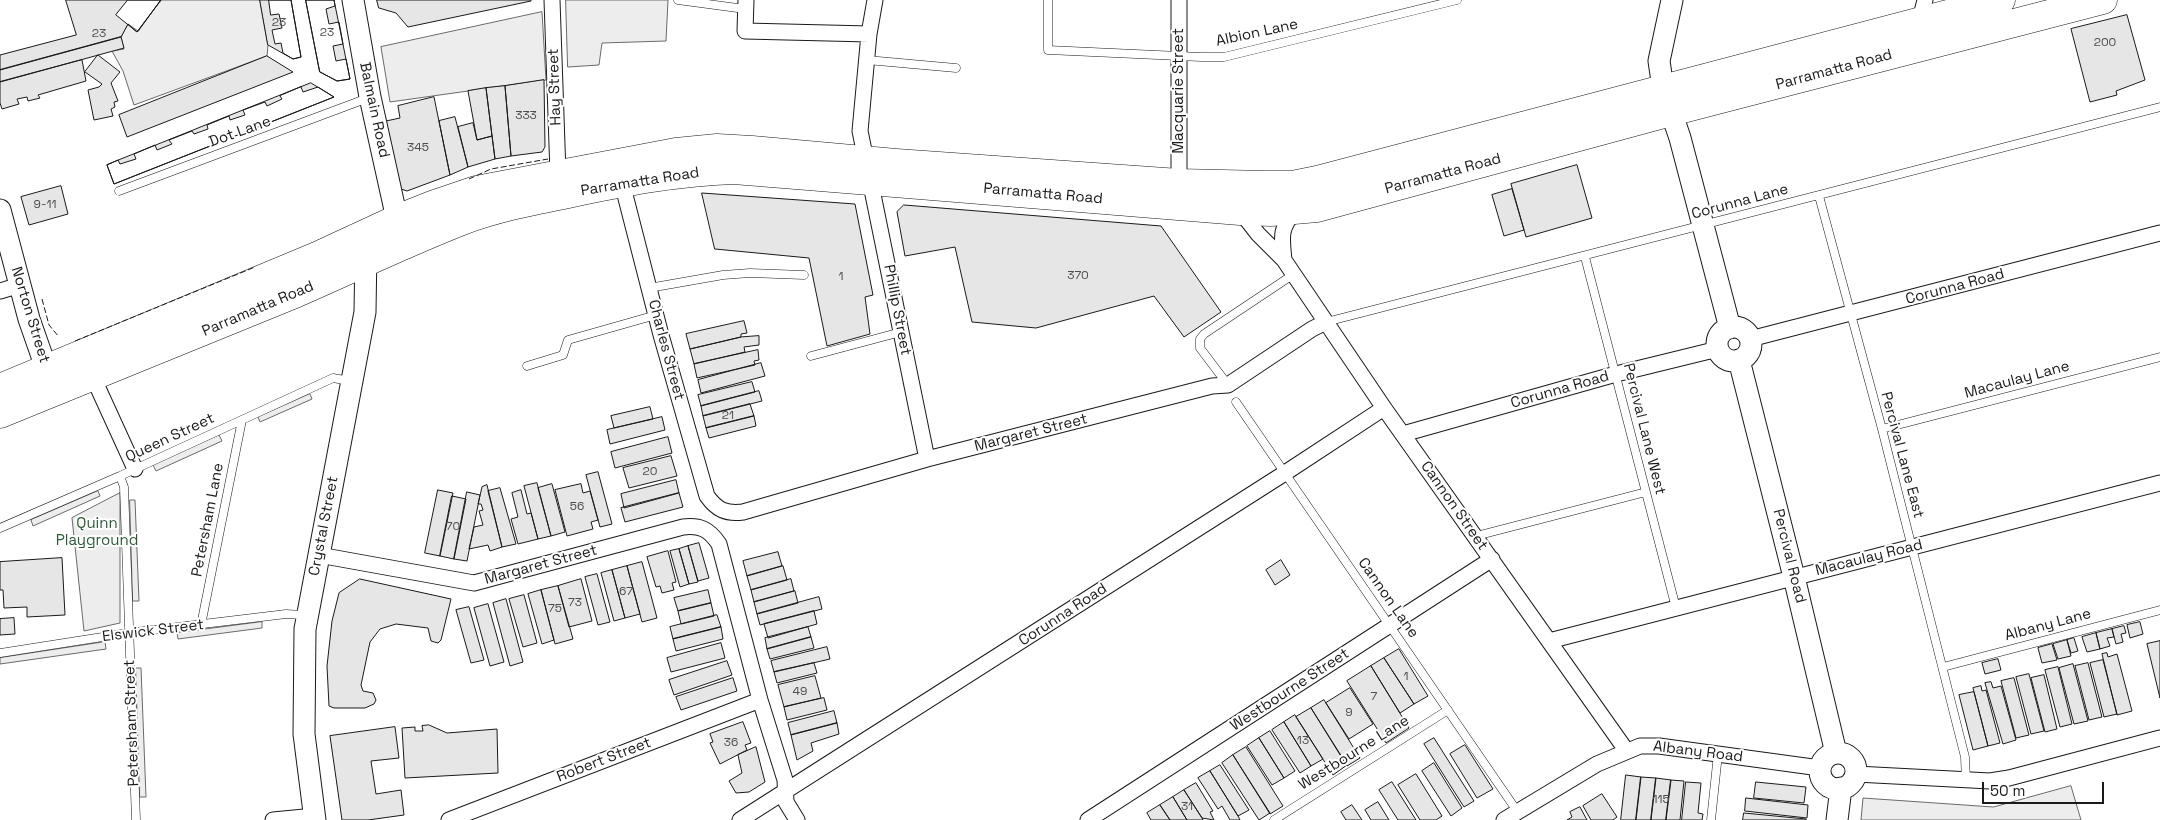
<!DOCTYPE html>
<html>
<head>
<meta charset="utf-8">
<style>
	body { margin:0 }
	#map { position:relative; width:2160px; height:820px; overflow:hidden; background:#fff; font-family:"Space Grotesk",sans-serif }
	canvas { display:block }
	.scale { position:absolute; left:1982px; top:782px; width:122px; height:22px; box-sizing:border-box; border:2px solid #1a1a1a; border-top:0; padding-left:6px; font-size:15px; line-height:18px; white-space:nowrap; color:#1a1a1a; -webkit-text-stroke:4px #fff; paint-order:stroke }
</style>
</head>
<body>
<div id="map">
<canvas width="2160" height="820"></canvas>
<div class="scale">50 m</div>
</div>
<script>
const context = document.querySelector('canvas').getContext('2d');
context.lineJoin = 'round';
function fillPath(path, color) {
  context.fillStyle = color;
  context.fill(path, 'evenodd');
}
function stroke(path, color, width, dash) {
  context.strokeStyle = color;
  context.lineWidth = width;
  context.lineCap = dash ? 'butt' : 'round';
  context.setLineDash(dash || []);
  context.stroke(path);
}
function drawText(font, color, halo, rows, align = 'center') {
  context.font = font + ' "Space Grotesk",sans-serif';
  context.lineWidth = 4;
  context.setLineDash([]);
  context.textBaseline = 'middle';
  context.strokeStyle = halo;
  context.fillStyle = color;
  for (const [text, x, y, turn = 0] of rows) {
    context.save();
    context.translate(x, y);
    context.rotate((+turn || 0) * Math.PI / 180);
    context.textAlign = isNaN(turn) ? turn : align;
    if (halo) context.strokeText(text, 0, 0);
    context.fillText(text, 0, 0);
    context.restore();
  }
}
const built = new Path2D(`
	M161,0H260L268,45L267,56L134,105L123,71L112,51L124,49L121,37L128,24L138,31Z
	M566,0H668L666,41L602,43L599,65L568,67Z
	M542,12L546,80L390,102L381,47Z
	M310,394L312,399L260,422L258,417Z
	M219,435L222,441L156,471L153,465Z
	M98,491L100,496L33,526L31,520Z
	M120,493V623L84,631L72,518Z
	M130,500H135L139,601H133Z
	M262,622V628L178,639L177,633Z
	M105,642L106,649L0,664V658Z
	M136,668H141L146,797H140Z
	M2071,786L2081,820H1861L1863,798L1993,807Z`);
fillPath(built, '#ededed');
stroke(built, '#6a6a6a', 1);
const building = new Path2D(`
	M66,0H161L137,32L128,24L121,37L0,70V55L76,35Z
	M128,0H161L137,32L116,15Z
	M260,0H291L301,57L293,59L268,45Z
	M269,0H291L301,57L293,59L283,53L281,43L275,44L272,30L282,28L279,14L271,15Z
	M306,0H334L350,79L337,81L320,72Z
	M306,0H334L335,6L326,9L329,24L339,22L343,44L333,46L336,61L346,59L350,79L337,81L320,72Z
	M377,0H531V1L408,27L396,13L379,8Z
	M2127,15L2145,80L2116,91L2117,95L2090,102L2071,29Z
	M121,37L124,48L0,82V70Z
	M98,55L120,72L111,83L118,101L114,102L115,107L111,109L113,116L94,120L88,90L99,87L102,84L85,72Z
	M267,56L293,72L127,137L119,115Z
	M82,60L86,81L38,95L40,98L28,101L27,97L17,99L19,104L2,109L0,103V82Z
	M544,80L545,147L542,152L511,156L505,86Z
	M311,83L334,97L114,184L107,165Z
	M505,86L511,156L495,159L486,88Z
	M301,87L303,92L318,87L334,97L114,184L107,165L118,160L120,164L136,159L134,154L155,145L157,150L172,144L169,140L192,131L194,134L208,129L207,125L229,116L230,120L245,115L243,110L265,102L267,106L282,99L280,96Z
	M486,88L492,136L477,140L468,91Z
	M434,97L450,175L407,191L401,189L386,121L400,118L398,106Z
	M455,117L468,167L450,175L439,121Z
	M473,123L477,140L492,136L495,159L468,167L458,127Z
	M1577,165L1592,218L1526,237L1511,184Z
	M61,186L68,214L29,225L21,197Z
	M1512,189L1524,230L1504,236L1492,195Z
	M702,193L855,204L873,295L865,297L870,334L827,346L809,258L715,249Z
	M904,205L1161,226L1221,312L1184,337L1154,296L1036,328L972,322L955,247L905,256L897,212Z
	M744,321L747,333L741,334V337L690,349L686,334Z
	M759,336V345L744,347L745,352L694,364L690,349L741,337Z
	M758,350L759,360L754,361L755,365L697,378L694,364Z
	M761,363L765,376L701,393L698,380Z
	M752,382L755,392L701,406L698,395Z
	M759,391L762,401L703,416L701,406Z
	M750,404L754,416L706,428L703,416Z
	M650,407L653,419L614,428L611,416Z
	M754,416L756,426L709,438L706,428Z
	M662,417L665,430L610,444L607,430Z
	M668,437L672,453L615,468L611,452Z
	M671,456L677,476L629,488L623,468Z
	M598,472L612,524L600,527L586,475Z
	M676,480L679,493L624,508L621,494Z
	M537,483L551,536L538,539L524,486Z
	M552,484L565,532L551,536L538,488Z
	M581,484L583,493L590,491L598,520L591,522L593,529L567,536L555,490Z
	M487,485L502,547L490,551L488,545L469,549L474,527L483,525L479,511L483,510L481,504H478L482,487Z
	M500,488L516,544L502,547L488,491Z
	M438,490L453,493L440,556L425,553Z
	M521,490L527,514L531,513L538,539L518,544L511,519L518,517L512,493Z
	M467,492L480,495L467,561L454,559Z
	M679,493L683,507L625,522L621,508Z
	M452,496L466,499L454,559L440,556Z
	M699,543L709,578L698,581L688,546Z
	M688,546L698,582L689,584L679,549Z
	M679,549L689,584L680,587L670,551Z
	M668,551L676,582L672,583L674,590L662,593L660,586L656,587L647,557Z
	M778,552L782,566L747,576L743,561Z
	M62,558L65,615L27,617V607L4,608L3,590H0V562Z
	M1281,560L1290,575L1275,585L1266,570Z
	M642,562L657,618L642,622L627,566Z
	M627,566L640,614L625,618L612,570Z
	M783,566L787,580L751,590L747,576Z
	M612,570L625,618L614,621L601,573Z
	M597,574L610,622L598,625L585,577Z
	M360,579L451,599L441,640L438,643L431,641L428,628L396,624L380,629L370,642L361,685L363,691L373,693L376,700L374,704L365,708H334L329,706L327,666L332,621L339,593Z
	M581,579L592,621L569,627L558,586Z
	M791,579L794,591L754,602L751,590Z
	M558,586L573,639L555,644L541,590Z
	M541,590L554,640L542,644L528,594Z
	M708,590L711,603L678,611L674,598Z
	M795,591L798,603L757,614L754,602Z
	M524,595L537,643L523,647L509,599Z
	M819,597L822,609L760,625L757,614Z
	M506,599L523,662L510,666L493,603Z
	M711,603L714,616L681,624L678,611Z
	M488,604L504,662L490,666L474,608Z
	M469,607L484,660L471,663L456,610Z
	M814,611L817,624L768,638L764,624Z
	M717,615L721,627L673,639L670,627Z
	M14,618L15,634L0,635V619Z
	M2140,622L2143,634L2130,638L2127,625Z
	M2124,626L2126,633L2121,634L2123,642L2116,644L2112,629Z
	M721,627L723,639L676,651L673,639Z
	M808,627L811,637L767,649L765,638Z
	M2112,629L2114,637L2107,638L2110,646L2100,649L2096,633Z
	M2096,633L2100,649L2087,652L2082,637Z
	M811,637L814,648L770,659L767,649Z
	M2074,638L2078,651L2071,653L2067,640Z
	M2067,640L2071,656L2058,659L2053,644Z
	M2160,641V698L2147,644Z
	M721,643L725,658L671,672L667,658Z
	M2052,644L2057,660L2042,663L2038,648Z
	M827,647L830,659L774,672L771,661Z
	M1399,649L1428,696L1414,704L1384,658Z
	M2107,653L2108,657L2117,654L2132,711L2117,715L2102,654Z
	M1384,658L1414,704L1400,713L1371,666Z
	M1998,659L2001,670L1985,674L1982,663Z
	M2103,660L2117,714L2104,717L2090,663Z
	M727,661L732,675L674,695L669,680Z
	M814,663L817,673L777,683L774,672Z
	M2088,663L2102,717L2089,720L2075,666Z
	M2073,664L2088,721L2074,724L2059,668Z
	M1371,666L1409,728L1386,743L1347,681Z
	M2058,667L2072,724L2060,727L2045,670Z
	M2029,674L2044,731L2031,734L2016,677Z
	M2044,675L2057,729L2045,732L2031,678Z
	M815,676L821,698L784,707L778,685Z
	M733,678L737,691L681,710L676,697Z
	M2014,678L2029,735L2016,738L2001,681Z
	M1991,682L1993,688L2001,686L2016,740L2003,744L1985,683Z
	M1981,686L1982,691L1986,690L2000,743L1988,746L1973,688Z
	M1350,688L1373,724L1349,739L1326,703Z
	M1974,692L1988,746L1973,750L1959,695Z
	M824,698L827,710L787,720L784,707Z
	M1324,700L1360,758L1347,766L1311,708Z
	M1311,708L1347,765L1333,775L1296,717Z
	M834,711L837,723L791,735L788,723Z
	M1295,715L1323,759L1311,766L1284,722Z
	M743,722L751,743L745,745L747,750L720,764L710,743L713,742L710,734Z
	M1284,722L1311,766L1300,773L1272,730Z
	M837,723L839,734L811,743L813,751L797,760L791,735Z
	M429,725L447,733L497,729L498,773L405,778L402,728L415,727V731H423L422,726Z
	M395,727L399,758L371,761L376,794L401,790L404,815L368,820H342L330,736Z
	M1270,731L1295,771L1284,778L1259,738Z
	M1259,738L1284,778L1272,785L1247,746Z
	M1434,738L1474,801L1464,807L1424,744Z
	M1465,745L1493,789L1477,798L1450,754Z
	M756,747L765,782L749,792L736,793L729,781L742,773L738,755Z
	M1246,747L1283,806L1270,814L1233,755Z
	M1233,755L1270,813L1259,820L1222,763Z
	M1434,763L1462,808L1451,816L1422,771Z
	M1220,765L1249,810L1238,816L1210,771Z
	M1210,771L1238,816L1240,820H1230L1222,806L1218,809L1198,778Z
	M1416,774L1442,816L1436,820H1420L1398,785Z
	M1626,775L1641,777L1636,820H1621Z
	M1641,777L1656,778L1651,820H1636Z
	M1656,778L1671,780L1666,820H1651Z
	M1671,780L1684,781L1680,820H1666Z
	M1392,782L1416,820H1398L1379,790Z
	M1686,782L1701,783L1698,813L1703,814L1702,820H1682Z
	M1756,782L1806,787L1804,803L1754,798Z
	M1196,783L1213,811L1210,812L1214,820L1202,818L1184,790Z
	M1184,790L1202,818L1203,820H1187L1173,797Z
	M1602,794L1617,817L1613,820H1591L1583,806Z
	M1173,797L1187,820H1170L1160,805Z
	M1746,798L1808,805L1807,818L1745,811Z
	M1378,802L1389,820H1371L1365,810Z
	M1160,805L1170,820H1151L1147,813Z
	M1352,805L1362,820H1346L1341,812Z
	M1580,807L1587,820H1567L1572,817L1570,812Z
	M1744,813L1806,819V820H1743Z`);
fillPath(building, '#e6e6e6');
stroke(building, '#1a1a1a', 1);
const lane = new Path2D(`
	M678,0L745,9
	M1048,0V50L1201,57H1224L1457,0
	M867,60L956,68
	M119,191L368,98
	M1819,196L1882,429L1965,757L1966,781
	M1585,257L1676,608
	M649,288L723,275L750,273L804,275
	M1326,322L2160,107
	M811,356L901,332
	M527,366L563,355L568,340L656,315
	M1228,385L1200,348V339L1204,334L1294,274
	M1236,402L1517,811
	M1882,429L2160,357
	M120,476L124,487L136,820
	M0,528L120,476L333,378L350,381
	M1476,536L1646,492
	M201,625L242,420
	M0,653L128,633L286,614L303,615
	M1943,667L2160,610
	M1274,820L1448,710
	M1711,820L1718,754`);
const street = new Path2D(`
	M552,0L558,174
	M746,0L745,31L869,34
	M875,0L869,34L860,131L927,459
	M1920,20L1925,0
	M622,183L661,335L707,496C717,510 726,514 743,512L927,459L1212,386L1228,385L1312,329L1326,322
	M1179,183V0
	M1240,211L1258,234L1284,260L1384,408L1626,750
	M1284,260C1282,238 1279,229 1295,211
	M0,291L20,285
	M1750,339L2160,233
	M98,388L135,469
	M1403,434L1616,374L1718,349
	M319,555L474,583L683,527C700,525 709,529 719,544L760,700L785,780L786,802L797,820
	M1549,641L2160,483
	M1856,774L1990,781L2009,778L2160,738
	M273,820L315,816
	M449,820L760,700
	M740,820L1285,473L1384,408
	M1088,820L1492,559
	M1504,820L1597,764L1640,746H1659L1820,768`);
const secondary = new Path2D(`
	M353,0L370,97L397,219
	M1672,0L1659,61L1663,88L1680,138L1730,328
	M0,210L29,319L51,382
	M1717 344a17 17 0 1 1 34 0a17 17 0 1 1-34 0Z
	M1739,360L1794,577L1836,753
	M1820 771a18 18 0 1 1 36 0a18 18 0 1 1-36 0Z
	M315,820L304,734L305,629L365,312L366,249
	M1837,820L1841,788`);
const highway = new Path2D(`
	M0,388L317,256L397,219L432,205L476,190L676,152L717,148L752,150L896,163L1179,183L1266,185H1292L1317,180L2001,0
	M0,414C99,374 198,334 297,293C352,269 406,243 462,221C496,208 533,201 568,194C624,182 677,172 734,170L1240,211L1271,212L1317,208L1671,112L2103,0`);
stroke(lane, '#1a1a1a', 9);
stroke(street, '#1a1a1a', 17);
stroke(secondary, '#1a1a1a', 23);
stroke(highway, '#1a1a1a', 29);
stroke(lane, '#fff', 8);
stroke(street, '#fff', 15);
stroke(secondary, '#fff', 21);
stroke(highway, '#fff', 28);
stroke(new Path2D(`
	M469,179L491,169L548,159
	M42,299L49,325L59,337
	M75,341L255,267`), '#1a1a1a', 1, [6, 2.5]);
drawText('12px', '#4d4d4d', null, [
	["23",279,23],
	["23",327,33],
	["23",99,34],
	["200",2105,43],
	["333",526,116],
	["345",418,148],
	["9-11",45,205],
	["370",1078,276],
	["1",841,277],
	["21",728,416],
	["20",650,472],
	["56",577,507],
	["70",453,527],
	["67",626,592],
	["73",575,603],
	["75",555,609],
	["1",1406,677],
	["49",800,692],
	["7",1374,697],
	["9",1349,713],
	["13",1303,741],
	["36",731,743],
	["115",1661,800],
	["31",1187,807]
]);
drawText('15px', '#1a1a1a', '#fff', [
	["Albion Lane",1257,33,-12],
	["Parramatta Road",1834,70,-15],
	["Hay Street",555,87,-92],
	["Macquarie Street",1179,91,-90],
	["Balmain Road",374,110,78],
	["Dot Lane",240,132,-20],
	["Parramatta Road",1443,174,-15],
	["Parramatta Road",640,182,-9],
	["Parramatta Road",1043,194,5],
	["Corunna Lane",1740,202,-15],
	["Corunna Road",1955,287,-15],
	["Parramatta Road",258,309,-23],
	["Phillip Street",897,310,79],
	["Norton Street",30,315,73],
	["Charles Street",666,350,75],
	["Macaulay Lane",2017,380,-15],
	["Corunna Road",1560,390,-16],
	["Percival Lane West",1644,429,76],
	["Margaret Street",1031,433,-14],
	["Queen Street",170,438,-25],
	["Percival Lane East",1902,455,75],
	["Cannon Street",1454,506,55],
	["Petersham Lane",208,520,-79],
	["Crystal Street",324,526,-79],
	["Percival Road",1789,556,76],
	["Macaulay Road",1869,558,-14],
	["Margaret Street",541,565,-15],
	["Cannon Lane",1388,598,55],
	["Corunna Road",1063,615,-33],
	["Albany Lane",2048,625,-15],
	["Elswick Street",153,631,-7],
	["Westbourne Street",1290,690,-33],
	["Petersham Street",132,723,-92],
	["Albany Road",1698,752,7],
	["Westbourne Lane",1354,753,-32],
	["Robert Street",604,760,-21]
]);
drawText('15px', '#2b5a34', '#fff', [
	["Quinn",97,524],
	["Playground",97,541]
]);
</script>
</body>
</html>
